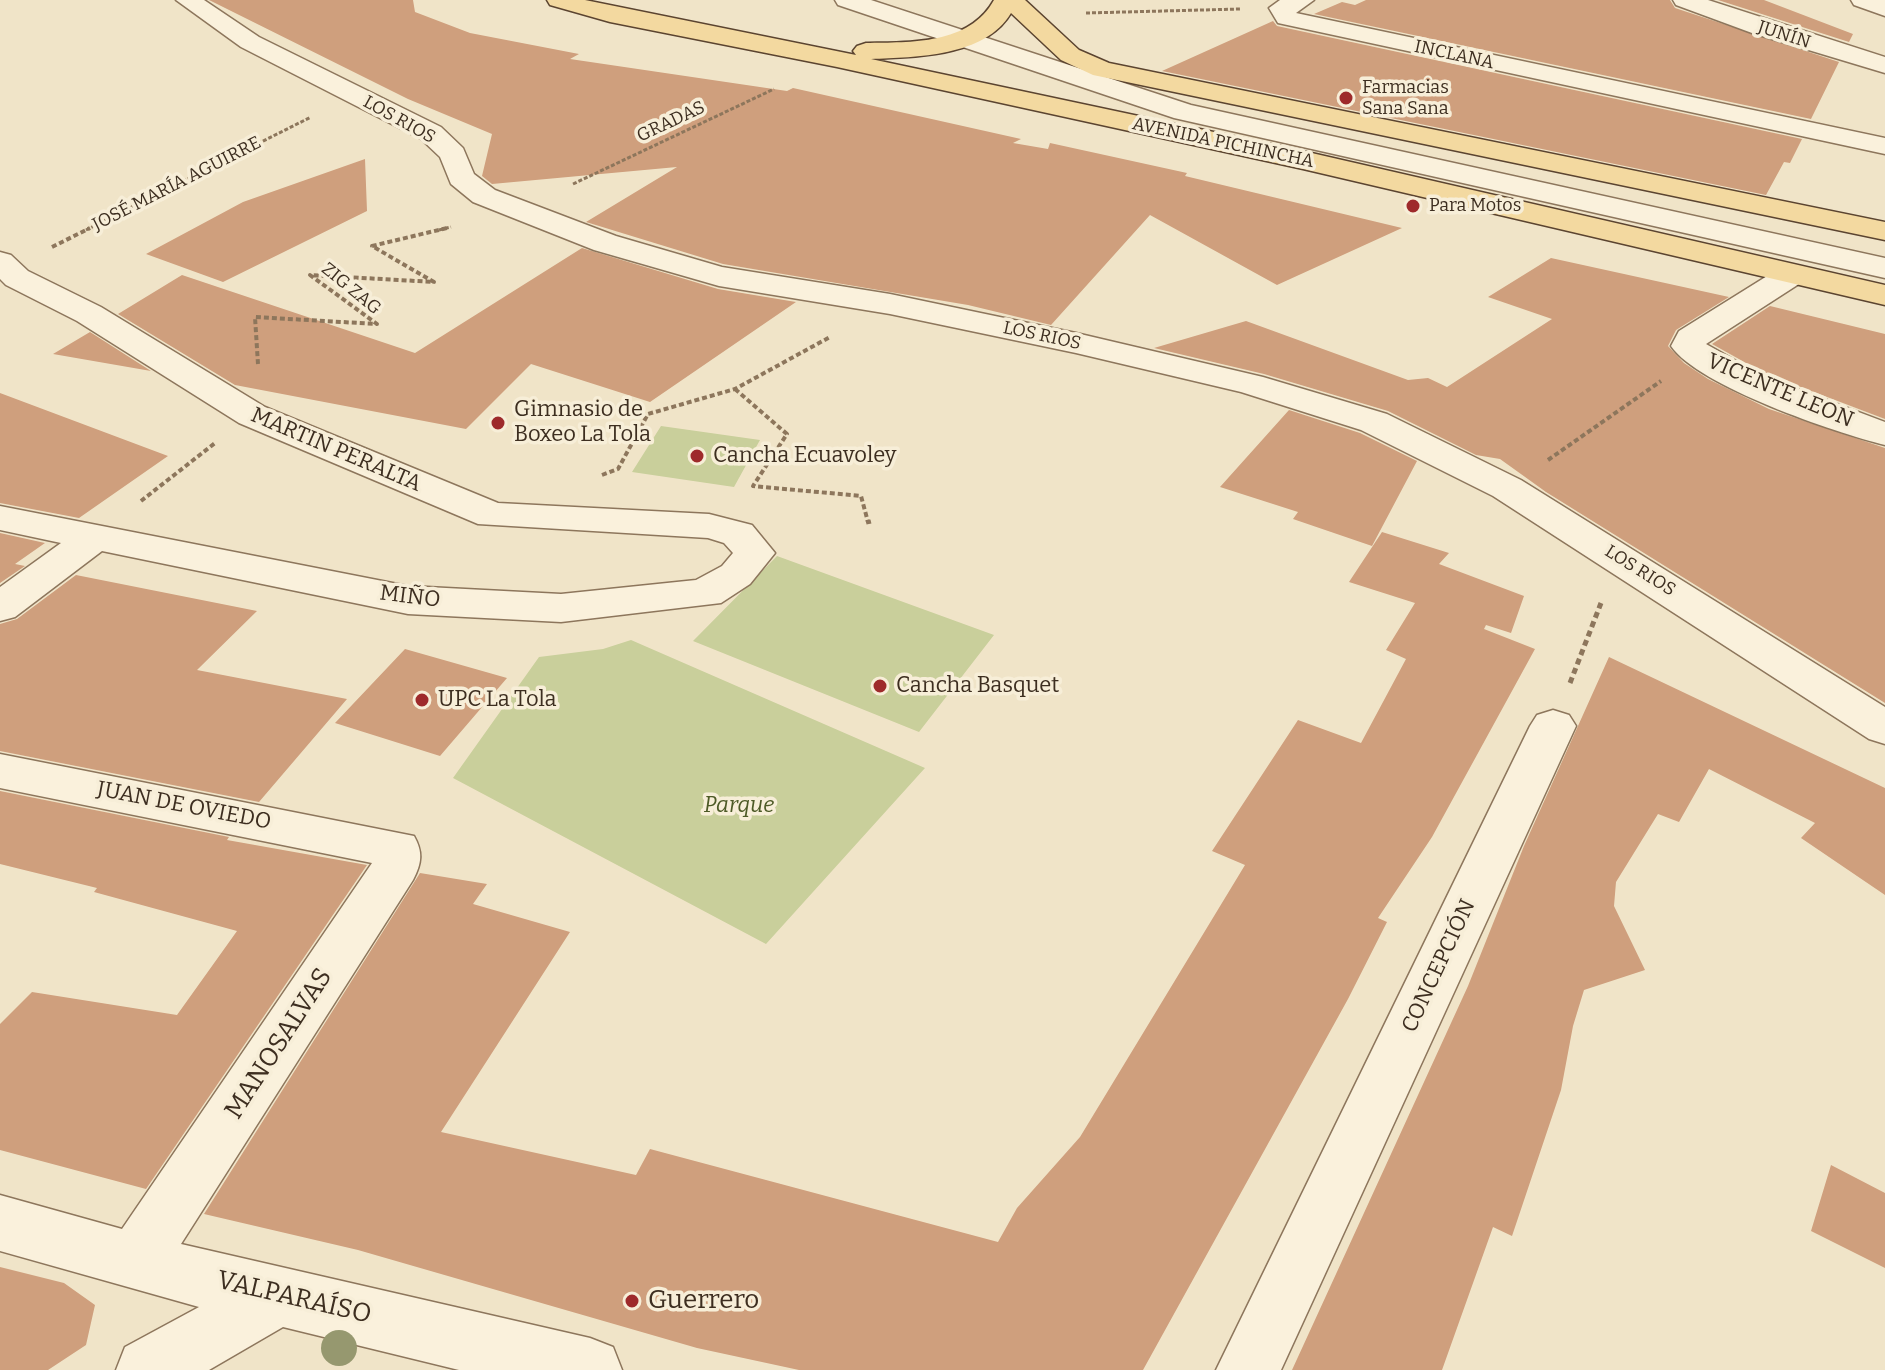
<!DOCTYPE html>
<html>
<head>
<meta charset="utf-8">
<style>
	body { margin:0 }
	canvas { display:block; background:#f0e4c8 }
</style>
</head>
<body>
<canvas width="1885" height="1370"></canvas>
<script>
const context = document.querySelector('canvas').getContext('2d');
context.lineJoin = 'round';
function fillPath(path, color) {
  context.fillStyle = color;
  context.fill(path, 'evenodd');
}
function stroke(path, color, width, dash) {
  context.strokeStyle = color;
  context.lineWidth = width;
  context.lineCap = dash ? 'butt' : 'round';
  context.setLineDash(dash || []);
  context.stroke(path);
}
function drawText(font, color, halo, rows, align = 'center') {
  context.font = font + ' Bitter,serif';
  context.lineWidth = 7;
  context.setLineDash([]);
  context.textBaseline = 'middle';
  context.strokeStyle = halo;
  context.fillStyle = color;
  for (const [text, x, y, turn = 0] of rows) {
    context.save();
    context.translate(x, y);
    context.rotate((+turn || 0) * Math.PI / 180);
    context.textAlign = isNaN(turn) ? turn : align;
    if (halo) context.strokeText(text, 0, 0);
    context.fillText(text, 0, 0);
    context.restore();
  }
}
fillPath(new Path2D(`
	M661,426L760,440L734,487L632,472Z
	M777,556L994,635L919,732L693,641Z
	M631,640L925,768L766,944L453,778L539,657L603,649Z`), '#c9cf9b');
fillPath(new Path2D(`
	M209,0H413L415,12L470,33L579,54L570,59L787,91L793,88L1021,139L1013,143L1048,149L1050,143L1187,173L1185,176L1402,228L1277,285L1150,215L1051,325L968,305L723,264L586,222L677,167L492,184L482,176L492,134L408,99Z
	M1366,0H1670L1675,8L1839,62L1811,119L1314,14L1342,2L1355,5Z
	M1718,0H1764L1853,34L1849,42Z
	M1273,21L1277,26L1802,139L1790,163L1784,162L1766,195L1162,71Z
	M365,159L367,211L223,282L146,254L243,202Z
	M582,248L718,289L796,302L650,402L531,364L466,429L235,385L118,314L182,275L415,353Z
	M1551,258L1729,297L1676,330L1668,346L1684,363L1708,379L1769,409L1885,448V703L1546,492L1500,459L1476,455L1388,411L1264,374L1154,348L1246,321L1408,380L1428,378L1447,387L1552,319L1488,297Z
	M1770,306L1885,334V419L1764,373L1712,344Z
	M90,332L151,371L53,354Z
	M0,393L168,456L79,518L0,503Z
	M1289,410L1360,433L1417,461L1372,546L1293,519L1298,512L1220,487Z
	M1382,532L1449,553L1439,564L1524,596L1511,633L1486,625L1484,629L1535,649L1432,837L1378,918L1387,922L1348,999L1143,1370H799L697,1348L358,1250L204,1214L420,873L487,884L473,904L570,932L441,1132L636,1175L650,1149L998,1242L1017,1208L1080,1137L1245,865L1212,851L1298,720L1361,743L1406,659L1386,650L1415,603L1349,582Z
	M0,533L45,543L15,564L25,566L0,583Z
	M76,575L257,611L197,670L347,699L259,802L0,751V624L17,619Z
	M405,649L507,678L440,756L335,723Z
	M1609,657L1885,788V895L1801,838L1815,823L1709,769L1679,822L1658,814L1616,882L1614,906L1645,970L1584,990L1573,1026L1561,1090L1512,1236L1493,1227L1442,1370H1292L1468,986L1524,846Z
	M0,791L229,837L227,840L367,865L146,1189L0,1150V1024L32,992L177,1015L237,931L94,892L97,888L0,864Z
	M1831,1165L1885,1193V1268L1811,1231Z
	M0,1267L64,1283L95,1305L86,1345L48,1370H0Z`), '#cf9f7d');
const minor = new Path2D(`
	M176,0H204L259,37L441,127L463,148L474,174L495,190L616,236L722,267L890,294L1076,333L1263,377L1387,414L1521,480L1885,707V744L1869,739L1493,496L1361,430L1241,392L1076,353L890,314L719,286L594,250L473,202L451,184L440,157L421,139L241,47Z
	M835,0H871L1191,105L1885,258V278L1174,118L838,5Z
	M1280,0H1314L1296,13L1885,138V154L1278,23L1269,8Z
	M1673,0H1708L1885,57V73L1752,33L1676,5Z
	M1851,0H1885V16L1854,5Z
	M0,252L11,255L28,271L101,307L265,407L498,503L709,514L752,525L775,553L750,584L721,603L561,622L408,614L102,551L15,617L0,621V587L61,543L0,530V506L408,586L561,594L696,580L722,566L733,553L724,543L708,538L478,524L239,423L77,321L6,285L0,279Z
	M1791,265L1802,268L1807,275L1802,282L1706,344L1763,376L1885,422V445C1836,433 1698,386 1671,346L1679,331L1780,268Z
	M1553,710L1569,715L1576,726L1281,1370H1216L1530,726L1537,715Z
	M0,754L414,836C423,852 422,863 413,880L181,1244L590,1338L613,1347L622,1370H459L283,1327L209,1370H116L125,1347L199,1307L0,1251V1195L122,1229L372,863L0,788Z`);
const major = new Path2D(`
	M547,0H585L856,55L853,51L857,46L866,43C911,42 969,45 994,0H1025L1079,50L1109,63L1885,222V240L1093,75L1061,60L1011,13C985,57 916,57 871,59L1303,151L1885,285V305L1303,169L837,67L610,22L550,5Z`);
stroke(minor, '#8d765c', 3);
stroke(major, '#5b4430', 3);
stroke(new Path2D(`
	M1086,13L1240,9
	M573,184L774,89
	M86,230L311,117
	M439,230L451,227`), '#8d765c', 3, [4, 2]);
stroke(new Path2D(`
	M52,247L90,228
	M258,364L255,317L377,324L310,275L434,282L372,246L447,228
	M735,389L787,434L753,486L861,496L868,522
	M1548,460L1661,381
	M602,475L618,469L648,414L735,389L830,337
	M141,501L215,443`), '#8d765c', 4, [5, 3]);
stroke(new Path2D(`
	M868,520L869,524
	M1570,683L1601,603`), '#8d765c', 5, [6, 4]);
fillPath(minor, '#faf1dc');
fillPath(major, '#f3d9a0');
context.fillStyle = '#96986f';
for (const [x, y] of [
	[339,1348]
]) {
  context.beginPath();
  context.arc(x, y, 18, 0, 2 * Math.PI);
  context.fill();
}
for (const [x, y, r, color] of [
	[1346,98,8,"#9e2a2b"],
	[1413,206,8,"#9e2a2b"],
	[498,423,8,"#9e2a2b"],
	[697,456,8,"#9e2a2b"],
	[880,686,8,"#9e2a2b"],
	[422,700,8,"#9e2a2b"],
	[632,1301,8,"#9e2a2b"]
]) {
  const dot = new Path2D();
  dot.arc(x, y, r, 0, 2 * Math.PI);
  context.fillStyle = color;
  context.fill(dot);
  stroke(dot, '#f7eed8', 3);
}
drawText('18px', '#3d2e20', '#f7eed8', [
	["JUNÍN",1784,35,18],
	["INCLANA",1454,55,12],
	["LOS RIOS",399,120,29],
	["GRADAS",671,122,-25],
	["AVENIDA PICHINCHA",1223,143,12],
	["JOSÉ MARÍA AGUIRRE",177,184,-27],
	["ZIG ZAG",351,289,39],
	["LOS RIOS",1042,336,12],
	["LOS RIOS",1640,571,32]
]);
drawText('18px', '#3d2e20', '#f7eed8', [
	["Farmacias",1362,88],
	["Sana Sana",1362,109],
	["Para Motos",1429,206]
], 'left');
drawText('22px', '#3d2e20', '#f7eed8', [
	["VICENTE LEON",1780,391,23],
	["MARTIN PERALTA",336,450,23],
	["MIÑO",410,597,7],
	["JUAN DE OVIEDO",184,806,11],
	["CONCEPCIÓN",1439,966,-65]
]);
drawText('22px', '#3d2e20', '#f7eed8', [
	["Gimnasio de",514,410],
	["Boxeo La Tola",514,435],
	["Cancha Ecuavoley",713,456],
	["Cancha Basquet",896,686],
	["UPC La Tola",438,700]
], 'left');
drawText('italic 22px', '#4d5a26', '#f7eed8', [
	["Parque",739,806]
]);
drawText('26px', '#3d2e20', '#f7eed8', [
	["MANOSALVAS",279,1044,-57],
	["VALPARAÍSO",294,1298,13]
]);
drawText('26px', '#3d2e20', '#f7eed8', [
	["Guerrero",648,1301]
], 'left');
</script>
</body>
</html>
